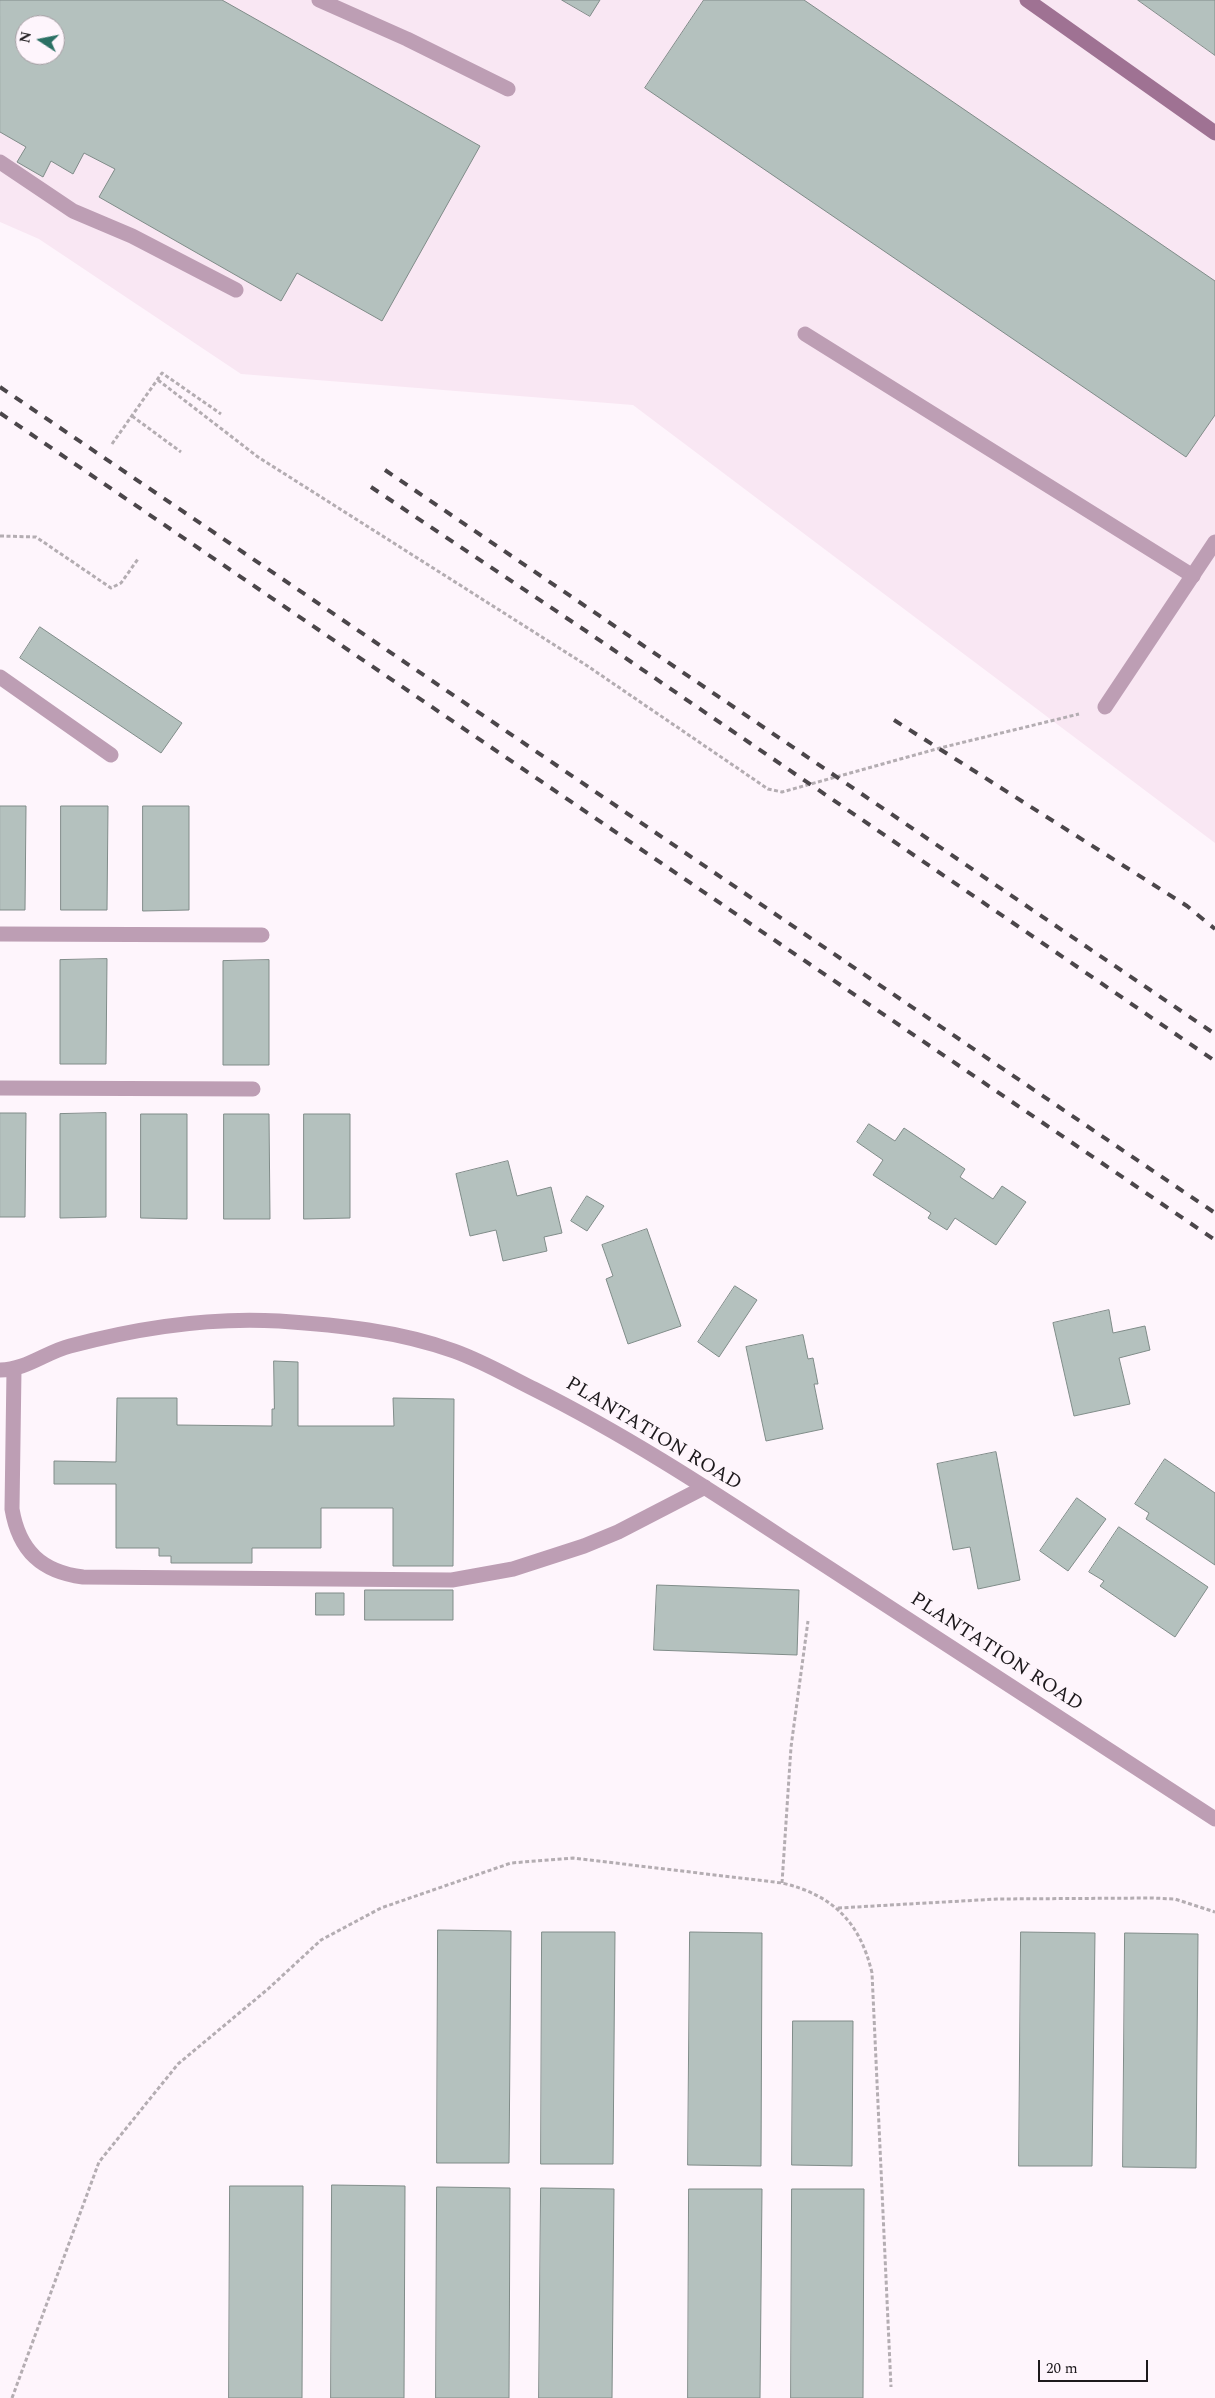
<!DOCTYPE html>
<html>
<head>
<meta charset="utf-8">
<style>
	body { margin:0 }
	#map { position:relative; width:1215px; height:2398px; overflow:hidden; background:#fef5fc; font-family:Spectral,serif }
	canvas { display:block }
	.north { position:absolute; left:15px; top:15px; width:50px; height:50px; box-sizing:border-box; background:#fef5fc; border:1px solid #a49da2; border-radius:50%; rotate:281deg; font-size:14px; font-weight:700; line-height:20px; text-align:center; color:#1d191c }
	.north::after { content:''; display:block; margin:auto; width:18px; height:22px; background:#2b7064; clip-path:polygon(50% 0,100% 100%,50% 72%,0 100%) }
	.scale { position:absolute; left:1038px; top:2360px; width:110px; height:22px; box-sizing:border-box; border:2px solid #1d191c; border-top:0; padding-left:6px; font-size:15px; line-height:18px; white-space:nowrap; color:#1d191c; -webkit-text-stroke:4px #fef5fc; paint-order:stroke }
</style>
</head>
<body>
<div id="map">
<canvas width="1215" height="2398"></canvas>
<div class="north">N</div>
<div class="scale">20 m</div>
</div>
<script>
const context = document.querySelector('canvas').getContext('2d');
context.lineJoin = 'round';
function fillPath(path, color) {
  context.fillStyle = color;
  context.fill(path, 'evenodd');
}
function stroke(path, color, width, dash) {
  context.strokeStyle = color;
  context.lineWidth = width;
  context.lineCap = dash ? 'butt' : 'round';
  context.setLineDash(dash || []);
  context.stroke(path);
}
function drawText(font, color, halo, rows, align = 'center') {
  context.font = font + ' Spectral,serif';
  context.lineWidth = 4;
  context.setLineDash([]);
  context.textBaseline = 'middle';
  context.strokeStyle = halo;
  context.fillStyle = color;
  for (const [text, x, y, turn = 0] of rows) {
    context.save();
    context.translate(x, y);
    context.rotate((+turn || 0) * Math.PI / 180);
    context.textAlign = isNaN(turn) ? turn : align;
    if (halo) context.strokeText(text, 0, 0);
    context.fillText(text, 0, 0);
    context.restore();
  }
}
fillPath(new Path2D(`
	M0,0H1215V843L633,405L241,374L39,239L0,222ZM25,25H55V55H25Z`), '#f9e7f3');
const building = new Path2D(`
	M0,0H222L480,146L382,321L297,273L281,301L99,197L115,169L84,153L73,174L51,161L43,177L17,162L26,147L0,132ZM25,25H55V55H25Z
	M562,0H600L590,16Z
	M704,0H804L1215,281V415L1186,457L645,88Z
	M1138,0H1215V55Z
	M40,627L182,723L161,753L20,658Z
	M0,806H26L25,910H0Z
	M61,806H108L107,910H61Z
	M143,806H189V910L143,911Z
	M107,959L106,1064H60V960Z
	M269,960V1065H223V961Z
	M0,1113H26L25,1217H0Z
	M106,1113V1217L60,1218V1114Z
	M141,1114H187V1219L141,1218Z
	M224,1114H269L270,1219H224Z
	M304,1114H350V1218L304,1219Z
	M869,1124L895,1141L904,1128L965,1169L960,1177L993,1199L1002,1186L1026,1202L996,1245L955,1218L947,1230L928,1218L931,1213L873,1175L883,1160L857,1142Z
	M508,1161L517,1196L551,1187L562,1233L544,1237L547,1251L503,1261L496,1230L470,1236L456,1174Z
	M587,1196L604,1206L587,1231L571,1221Z
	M647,1229L681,1326L628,1344L606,1279L613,1276L602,1245Z
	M735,1286L757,1300L719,1357L698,1342Z
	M1109,1310L1113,1333L1145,1326L1150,1350L1119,1358L1130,1404L1074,1416L1053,1323Z
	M803,1335L808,1359L813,1358L818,1384H814L823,1429L766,1441L746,1347Z
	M274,1361L298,1362V1426H394L393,1398L454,1399L453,1566H393V1508H321V1548H252V1563H171V1556H159V1548H116V1484H54V1461L116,1462L117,1398H177V1425L272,1426V1409H274Z
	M996,1452L1020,1580L978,1589L970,1547L953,1550L937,1464Z
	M1165,1459L1215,1493V1565L1146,1519L1149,1513L1135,1504Z
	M1077,1498L1106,1519L1068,1571L1040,1551Z
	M1119,1527L1208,1587L1175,1637L1100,1586L1104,1581L1089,1572Z
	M657,1585L799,1590L797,1655L654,1650Z
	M365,1590H453V1620H365Z
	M316,1593H344V1615H316Z
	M438,1930L511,1931L509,2163H437Z
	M542,1932H615L613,2164H541Z
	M690,1932L762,1933L761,2166L688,2165Z
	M1021,1932L1095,1933L1092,2166H1019Z
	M1125,1933L1198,1934L1196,2168L1123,2167Z
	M793,2021H853L852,2166L792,2165Z
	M332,2185L405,2186L404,2398H331Z
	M230,2186H303L302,2398H229Z
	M437,2187L510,2188L509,2398H436Z
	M541,2188L614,2189L612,2398H539Z
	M689,2189H762L760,2398H688Z
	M792,2189H864L863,2398H791Z`);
fillPath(building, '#b4c1be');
stroke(building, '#808c89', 1);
stroke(new Path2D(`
	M158,380L258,457L586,665L768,789L782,792L940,748L1079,714
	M132,416L181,452
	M112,444L162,373L221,414
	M0,536L36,537L111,588L121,583L138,559
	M782,1883L791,1747L808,1621
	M838,1908L997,1899L1152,1898L1175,1899L1215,1912
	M12,2398L99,2162L178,2064L268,1989L321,1940L381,1908L511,1863L573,1858L782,1883C833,1895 860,1922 872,1973L891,2387`), '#b4adb2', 3, [4, 2.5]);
stroke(new Path2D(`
	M319,0L407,39L508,89
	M0,162L73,211L132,236L236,290
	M805,334L1193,576
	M0,677L111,755
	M0,934L262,935
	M0,1088L253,1089
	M0,1370C26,1370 46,1352 70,1346C137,1328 209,1317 279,1321C338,1325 399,1331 454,1351C482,1361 508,1376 534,1389C622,1433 704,1486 786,1540C929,1633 1072,1726 1215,1819
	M14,1370L12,1509C19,1551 42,1572 83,1577L452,1580L513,1569L584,1546L618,1532L705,1487`), '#bd9eb4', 15);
stroke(new Path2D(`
	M1105,707L1215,542`), '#bd9eb4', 15);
stroke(new Path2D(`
	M1027,0L1215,133`), '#9f7293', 15);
stroke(new Path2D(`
	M0,387L1215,1213
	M0,413L1215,1240
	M385,470L1215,1034
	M371,487L586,631L1215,1061
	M894,720L1187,906L1215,929`), '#4b464a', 4, [9, 9]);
drawText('20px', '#1d191c', '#fef5fc', [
	["PLANTATION ROAD",653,1435,31],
	["PLANTATION ROAD",996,1653,33]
]);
</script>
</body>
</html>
